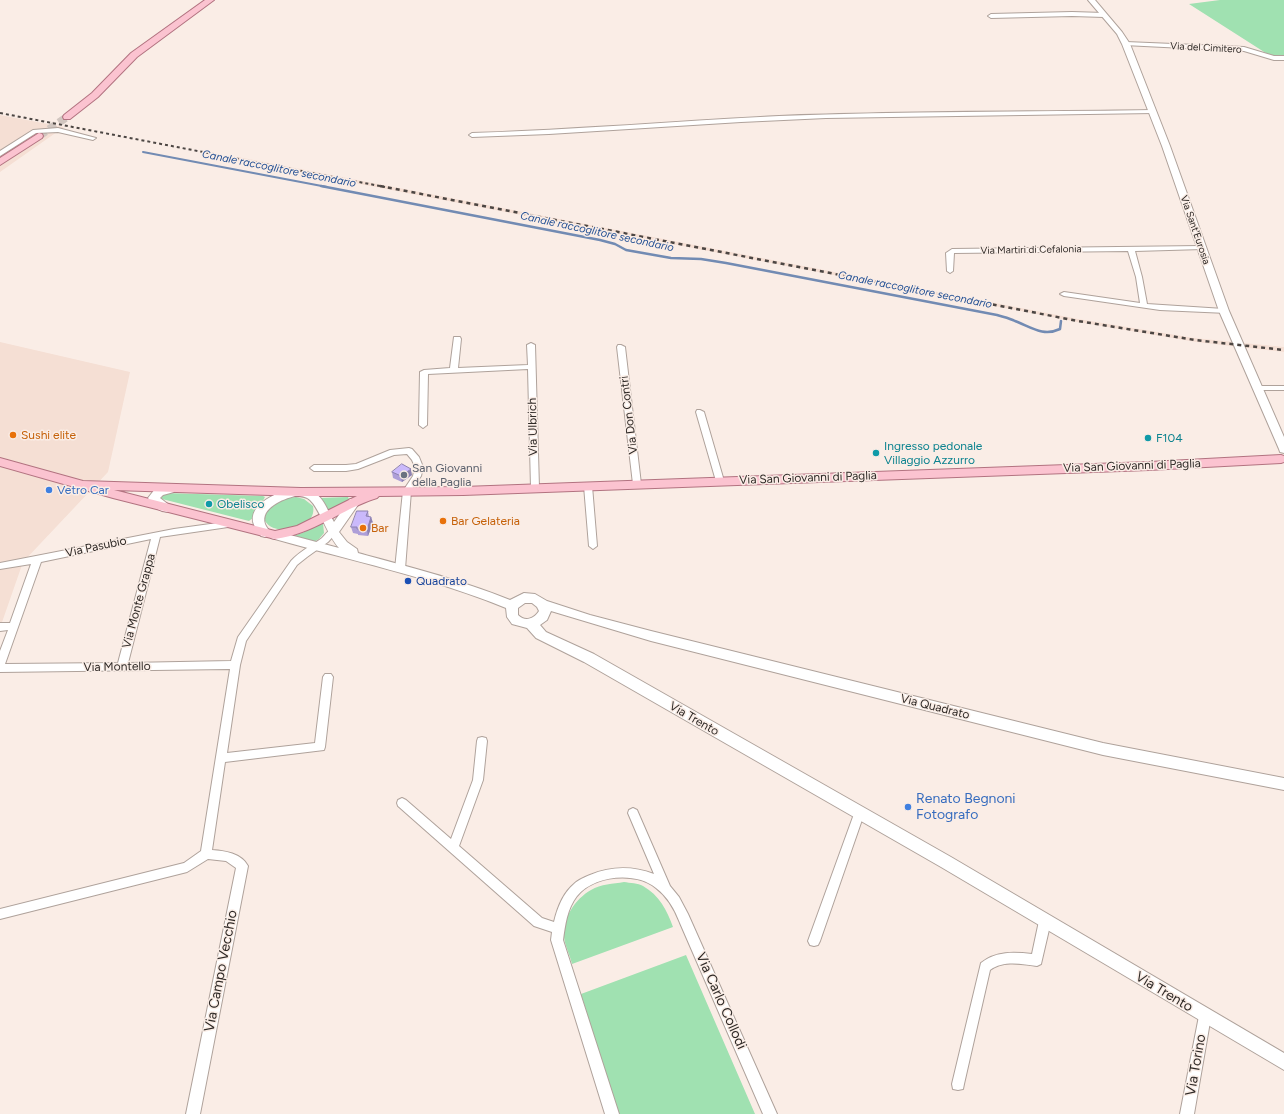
<!DOCTYPE html>
<html>
<head>
<meta charset="utf-8">
<style>
	body { margin:0 }
	canvas { display:block; background:#faede6 }
</style>
</head>
<body>
<canvas width="1284" height="1114"></canvas>
<script>
const context = document.querySelector('canvas').getContext('2d');
context.lineJoin = 'round';
function fillPath(path, color) {
  context.fillStyle = color;
  context.fill(path, 'evenodd');
}
function stroke(path, color, width, dash) {
  context.strokeStyle = color;
  context.lineWidth = width;
  context.lineCap = dash ? 'butt' : 'round';
  context.setLineDash(dash || []);
  context.stroke(path);
}
function drawText(font, color, halo, rows, align = 'center') {
  context.font = font + ' Figtree,sans-serif';
  context.lineWidth = 3;
  context.setLineDash([]);
  context.textBaseline = 'middle';
  context.strokeStyle = halo;
  context.fillStyle = color;
  for (const [text, x, y, turn = 0] of rows) {
    context.save();
    context.translate(x, y);
    context.rotate((+turn || 0) * Math.PI / 180);
    context.textAlign = isNaN(turn) ? turn : align;
    if (halo) context.strokeText(text, 0, 0);
    context.fillText(text, 0, 0);
    context.restore();
  }
}
fillPath(new Path2D(`
	M0,115L64,127L0,172Z
	M238,157L1078,319L1194,338L1284,347V352L1196,342L1078,322L235,160Z
	M0,342L130,372L108,472L23,562L0,628Z`), '#f5dfd4');
fillPath(new Path2D(`
	M1220,0H1284V56L1272,57L1189,4Z
	M165,493L263,496L265,497L254,517L249,521L162,499L161,496Z
	M296,497L304,499L313,506C318,529 275,538 265,521C263,504 283,498 296,497Z
	M348,497L349,499L347,501L327,511L320,498Z
	M323,523L324,533L319,539L312,543L289,537L302,533Z
	M624,882C630,883 638,883 643,886C659,895 667,910 673,927L572,964C570,955 565,946 564,937C562,919 575,899 591,890C601,884 613,884 624,882Z
	M686,955L755,1114H618L581,994Z`), '#a0e1b1');
stroke(new Path2D(`
	M143,152L327,187`), '#728bb3', 2);
stroke(new Path2D(`
	M321,186L600,240L615,244L626,250L671,258L701,259L726,263L997,315C1003,317 1009,318 1015,321C1031,327 1043,337 1060,329L1061,321`), '#728bb3', 2.5);
stroke(new Path2D(`
	M39,136L67,117`), '#d1c6c0', 8, [8, 4]);
const street = new Path2D(`
	M1072,12L1104,13L1107,15L1104,17L1072,16L991,18L988,16L991,14Z
	M1126,42L1244,47L1274,56H1284V60H1274L1244,51L1124,45L1123,44Z
	M1152,110L1155,112L1154,113L826,118L741,122L549,134L472,137L469,135L472,133C575,130 677,121 779,116C903,111 1028,112 1152,110Z
	M58,128L96,138L93,140L58,132L36,133L0,156V151L33,130Z
	M1201,246L1204,248L1203,249L1135,251L1142,277L1147,304L1224,309L1228,311L1227,313L1160,310L1064,296L1060,294L1064,292L1140,303L1136,277L1128,251L954,253L953,271L950,273L947,271L946,253L952,249Z
	M454,337H460L461,339L458,368L528,365L527,345L531,343L535,345L539,488L538,490H532L531,488L528,369L428,374L427,425L423,428L419,425L420,372L424,370L450,368Z
	M618,345H621L625,347L641,484L637,487L633,484L617,347Z
	M1255,386H1284V390H1255L1254,388Z
	M697,410H700L704,412L724,481L723,483H717L716,481L696,412Z
	M409,448L412,449L419,457L423,467L421,476L411,491L405,569L400,572L395,569L403,491L413,476L415,467L412,460L407,454L394,455L358,469L346,471H314L310,468L314,465H346L356,464L390,450Z
	M588,483L592,486L597,546L593,549L589,546L584,486Z
	M232,521L235,522L236,524L235,526L160,537L128,663L231,661L238,637L291,561C300,551 311,546 322,538C326,534 329,529 334,528L338,531L328,542L307,557L297,565L246,641L240,665L227,753L315,743L323,677L325,674H331L333,677L325,747L324,750L225,762L212,850C225,851 241,853 248,866L200,1114H186L236,868L226,861L208,859L187,872L0,919V909L184,863L201,851L230,669L0,672V651L8,630L0,631V623H10L31,564L0,569V563L174,529ZM151,539L118,663L5,664L41,562Z
	M482,737L486,738L487,741L483,780L459,846L542,918L554,922C557,909 563,893 574,884C578,880 585,877 590,875C612,866 632,866 654,874L628,813L629,810L633,808L637,810L670,886L679,897L688,914L777,1114H763L680,923C675,910 668,897 656,888C636,871 594,875 577,896C567,909 565,925 563,940L619,1114H605L551,940L552,932L534,926L398,806L397,803L398,800L402,798L406,800L451,839L473,780L477,741L478,738Z
	M859,809L863,811L864,814L820,941L818,945L814,946L810,945L808,941L854,814L855,811Z
	M1045,916L1049,917L1051,921L1041,964L1037,966C1022,964 1003,960 990,970L964,1084L963,1089L958,1090L953,1089L952,1084L981,963C996,951 1014,952 1032,954L1039,921L1041,917Z
	M1205,1010L1209,1012L1211,1016L1194,1114H1180L1199,1016L1201,1012Z`);
const secondary = new Path2D(`
	M1088,0H1095L1122,32L1130,44L1170,146L1229,311L1284,437V453L1280,452L1279,449L1219,311L1162,146L1122,44L1117,34Z
	M170,485L174,486L176,489L174,492L163,495L160,498L173,508L171,511C161,514 153,506 148,498L155,489Z
	M295,488C321,489 323,501 334,522L350,499H358L360,502L339,532L347,542L357,549L358,553C409,567 461,580 510,600L524,593L535,594L547,601L590,615L651,631L1103,743L1284,778V790L1103,755L651,641L551,611L547,620L540,625L546,632L594,654L951,857L1284,1053V1070L941,867L584,662L536,638L527,628L512,624L507,617L506,608C430,577 349,560 271,538L269,535L265,537L261,536C259,532 256,529 254,525C246,504 280,491 295,488ZM295,496C300,496 306,496 310,500C320,509 327,535 339,548L275,531L271,533C269,530 266,527 265,524C260,508 283,499 295,496ZM525,603H532L537,607L539,611C534,619 525,622 518,615V608Z`);
const primary = new Path2D(`
	M205,0H214L137,57L98,97L70,119H64L63,117L64,115L92,93L131,53Z
	M39,133L42,134L43,136L42,138L0,165V158Z
	M1281,455L1284,456V462L1281,463L1149,470L463,495L379,496L377,498C341,509 314,534 275,539L113,498L0,466V458L83,481L301,488L463,487L1149,462ZM114,490L301,496H357L297,526L275,531Z`);
stroke(street, '#afa29b', 2);
stroke(secondary, '#afa29b', 2);
stroke(primary, '#b27380', 2);
fillPath(street, '#fff');
fillPath(secondary, '#fff');
fillPath(primary, '#fbc3d0');
stroke(new Path2D(`
	M0,113L385,187`), '#4c4643', 2, [3, 3]);
stroke(new Path2D(`
	M380,186L1078,321L1195,340L1284,350`), '#4c4643', 2.5, [4, 4]);
fillPath(new Path2D(`
	M392,472L412,475L402,482L393,478Z
	M368,511L369,517H371L373,523L368,536L358,535V534L353,533L351,527Z`), '#ae9fd8');
fillPath(new Path2D(`
	M411,469L412,475L402,482L401,476Z
	M371,517L373,523L368,536L367,530Z`), '#8d82b0');
const building = new Path2D(`
	M402,464L411,469L401,476L392,472Z
	M357,511H368L366,516L371,517L367,530L357,529V527H351Z`);
fillPath(building, '#cab9fb');
stroke(building, '#8d82b0', 1);
for (const [x, y, r, color] of [
	[13,435,4,"#e8710a"],
	[1148,438,4,"#0f9aa8"],
	[876,453,4,"#0f9aa8"],
	[404,475,4,"#6b7280"],
	[49,490,4,"#3f7fe0"],
	[209,504,4,"#0f9aa8"],
	[443,521,4,"#e8710a"],
	[363,528,4,"#e8710a"],
	[408,581,4,"#1a4fb4"],
	[908,807,4,"#3f7fe0"]
]) {
  const dot = new Path2D();
  dot.arc(x, y, r, 0, 2 * Math.PI);
  context.fillStyle = color;
  context.fill(dot);
  stroke(dot, '#faede6', 1.5);
}
drawText('10px', '#2e2926', '#faede6', [
	["Via del Cimitero",1206,48,3],
	["Via Sant'Eurosia",1195,230,71],
	["Via Martiri di Cefalonia",1031,250,-1]
]);
drawText('italic 11px', '#235094', '#faede6', [
	["Canale raccoglitore secondario",279,169,11],
	["Canale raccoglitore secondario",597,232,12],
	["Canale raccoglitore secondario",915,290,11]
]);
drawText('12px', '#2e2926', '#faede6', [
	["Via Don Contri",629,415,-97],
	["Via Ulbrich",533,427,-91],
	["Via San Giovanni di Paglia",1132,466,-2],
	["Via San Giovanni di Paglia",808,478,-2],
	["Via Pasubio",96,547,-12],
	["Via Monte Grappa",139,601,-75],
	["Via Montello",117,667,-1],
	["Via Quadrato",935,707,14],
	["Via Trento",694,719,30]
]);
drawText('12px', '#c56008', '#faede6', [
	["Sushi elite",21,435],
	["Bar Gelateria",451,521],
	["Bar",371,528]
], 'left');
drawText('12px', '#0d838f', '#faede6', [
	["F104",1156,438],
	["Ingresso pedonale",884,446],
	["Villaggio Azzurro",884,460],
	["Obelisco",217,504]
], 'left');
drawText('12px', '#5b616d', '#faede6', [
	["San Giovanni",412,468],
	["della Paglia",412,482]
], 'left');
drawText('12px', '#366cbe', '#faede6', [
	["Vetro Car",57,490]
], 'left');
drawText('12px', '#164399', '#faede6', [
	["Quadrato",416,581]
], 'left');
drawText('14px', '#366cbe', '#faede6', [
	["Renato Begnoni",916,799],
	["Fotografo",916,815]
], 'left');
drawText('14px', '#2e2926', '#faede6', [
	["Via Campo Vecchio",221,971,-79],
	["Via Trento",1164,992,31],
	["Via Carlo Collodi",721,1001,66],
	["Via Torino",1196,1065,-80]
]);
</script>
</body>
</html>
